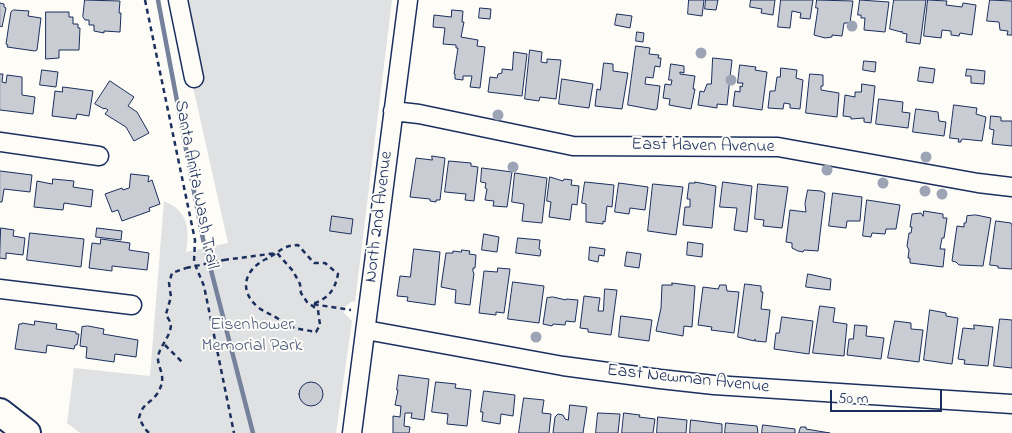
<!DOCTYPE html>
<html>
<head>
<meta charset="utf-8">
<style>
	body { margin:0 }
	#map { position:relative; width:1012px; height:433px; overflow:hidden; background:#fdfcf7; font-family:"Indie Flower",sans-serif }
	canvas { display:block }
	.scale { position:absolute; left:830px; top:390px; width:112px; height:22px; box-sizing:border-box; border:2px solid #1b2f5e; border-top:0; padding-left:6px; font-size:15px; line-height:18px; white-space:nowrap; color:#1b2f5e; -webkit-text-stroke:4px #fdfcf7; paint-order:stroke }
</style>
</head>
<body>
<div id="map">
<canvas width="1012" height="433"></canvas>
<div class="scale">50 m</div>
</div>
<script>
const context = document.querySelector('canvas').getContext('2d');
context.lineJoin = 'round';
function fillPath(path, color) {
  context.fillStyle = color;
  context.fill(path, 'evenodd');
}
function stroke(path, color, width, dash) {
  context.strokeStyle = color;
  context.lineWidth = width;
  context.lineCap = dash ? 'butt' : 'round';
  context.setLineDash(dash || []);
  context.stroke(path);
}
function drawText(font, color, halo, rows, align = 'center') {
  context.font = font + ' "Indie Flower",sans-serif';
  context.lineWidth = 4;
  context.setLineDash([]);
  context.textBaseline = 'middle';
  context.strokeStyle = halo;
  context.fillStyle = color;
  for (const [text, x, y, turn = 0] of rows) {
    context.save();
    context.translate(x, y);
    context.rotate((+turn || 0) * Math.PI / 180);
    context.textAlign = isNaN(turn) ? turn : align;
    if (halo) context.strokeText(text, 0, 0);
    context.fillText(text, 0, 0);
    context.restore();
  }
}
fillPath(new Path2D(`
	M186,0H392L355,302L352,301L345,307L344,313L352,321L336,433H80L67,423L74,368L150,376L164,201C188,211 190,228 186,252L228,243L193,87L202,85Z`), '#e0e1e3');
stroke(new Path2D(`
	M158,0L203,239L253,433`), '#76819c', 4.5);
const building = new Path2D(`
	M85,0L120,1L119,13H121L120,32L104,31V33L94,31V25H89V20H85L83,17Z
	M689,0H704L702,16L688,14Z
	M706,0H718L716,10L705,9Z
	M751,0H775L773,15L761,13L762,9L750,7Z
	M781,0H813L810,19L800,18L801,13L792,11L790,28L778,27Z
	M817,0L853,1L850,23H844L842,36L832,35V37L825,38L814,35L818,8H816Z
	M860,0L889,2L885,32L864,30L865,18H861V15H858Z
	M894,0H926L920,44L906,42L907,34L902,33V31L901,32L890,29Z
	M928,0L947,1L946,5L962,7L963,3L976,5L972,35L960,33L959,36L951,35V31L942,30L941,38L924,36Z
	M990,0L1012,1V35H1007L1008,31L1000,30L999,22L987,21Z
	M0,3L4,4V7L6,8L2,27L0,26Z
	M480,8L491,9L490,19L479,18Z
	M14,10L29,11L28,16L41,18L37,50L35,51L7,47L8,45L6,44L9,24L11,12Z
	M452,10L463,11L462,22H464L461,37L478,40L477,46L485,47L480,88L470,87L472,76H463V80L455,79V74H454L458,48H456V45L443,44L445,28L433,27L434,15L451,17Z
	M46,12H69V17H73V24H78V28H80L79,50H59V58L46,59Z
	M617,14L632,16L630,28L615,25Z
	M637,32L644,33L643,42L636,41Z
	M636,46L650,48L649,54L659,55L658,58H661L660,67L655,66L653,78L646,77L645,84L660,86L657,109L655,110L628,105Z
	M530,50L542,52L541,62L547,63V59L561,60L556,99L540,97L539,101L525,99Z
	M514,52L527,54L522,96L488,92L490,77L497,78L498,74L502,73V69L512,70Z
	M713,58L732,60L727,105L717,104V108L698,105L700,91L704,92L707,84H711Z
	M864,61L876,62L875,72L863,70Z
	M604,63L613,64V71L628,73L622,109L595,106L597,89L600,90Z
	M671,64L684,66V73L680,72V74L695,76L693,89H695L691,109L669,105L670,99L663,98L665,84L671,85L672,80H669Z
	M740,65L756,67L755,70L767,72L762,110L733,106L735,91L740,92V86L742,87L743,83H738Z
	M920,67L935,69L933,83L918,81Z
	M781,68L797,70L796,78L803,80L800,109L790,108V104L784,103L783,109L768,108L770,91H775L777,77H780Z
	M967,69L985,71L984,84L971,83V76H966Z
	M42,70L58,72L56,87L40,85Z
	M0,74H3L2,82L6,83L7,75L22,77V95L35,97L33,114L0,110Z
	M810,74L823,75V86H821V90L839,93L837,117L806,113Z
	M562,79L593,84L589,108L559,104Z
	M110,81L134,97L128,106L137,112L149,133L134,141L126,127L105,114L108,110L105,108L104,109L95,104Z
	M862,84L875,86L871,123L864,122V118L851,119V117L843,116L845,95L855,97V92H861Z
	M63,87L93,91L89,116L77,114L76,119L52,116L55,91L62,92Z
	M879,99L903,102L902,112L910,113L908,128L876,124Z
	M954,105L977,108L976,114L986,117L982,141L963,139L961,140V142H958L959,139L950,138Z
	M916,109L938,112L939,121L946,122L944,136L913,132Z
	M991,116L1001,117V121H1012V146L992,144L994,130L990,129Z
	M432,156L445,158L440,200H436V202L430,201V199L410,197L416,158L432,160Z
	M449,161L471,163V166L478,167L474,201L465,200L466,194L445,192Z
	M482,168L512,172L507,207L493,206L494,201L485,200L487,189L485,188L486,183L481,182Z
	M0,171L32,175L30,192L4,189L2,202H0Z
	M515,173L547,178L542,223L522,221L524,204L512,202Z
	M131,174L149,176L148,182L152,180L160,204L149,208L150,211L122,221L118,210L112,212L105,194L122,188L123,190L129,188Z
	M550,177L563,181L564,179L572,180L571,185L579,186L577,205L572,204L570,220L549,217L551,202L547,201Z
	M53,179L74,181L73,187L93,190L91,207L64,203L63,210L34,207L37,181L52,184Z
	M585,182L614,185L612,207L607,206L605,222L603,221V224L586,222V204L582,203Z
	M695,182L716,186L712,228L683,225L685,207H690V199H687L689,183H695Z
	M723,182L752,186L747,232L734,230L737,208L720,207Z
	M619,183L648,187L645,210L630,208L629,214L615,212Z
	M653,184L683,187L676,235L648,231Z
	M758,184L788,187L782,228L763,226L764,220L755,219Z
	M808,190L821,191L825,193L818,251L804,250L803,252L798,251L792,248V243L786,242L790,210L806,212L805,204Z
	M833,193L862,197L860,221H847L846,228L829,226Z
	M867,200L900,205L896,229H886L885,234L872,233L871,237L863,236Z
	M924,211L943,214V218H947L944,238H942L940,249H945L943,267L910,263V258H908L909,250L907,246L909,233H911L912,227H910L912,214L921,213L923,216Z
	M976,215L991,218L983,266L959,265L956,262L952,261L957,226L964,227V223H966L967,216Z
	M332,216L353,219L351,234L330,231Z
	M996,221L1011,223L1012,225V269L998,268V266L990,265Z
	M1,228L14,230L13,236L25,238L23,255L6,253V259L0,258Z
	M97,228L122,231L121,240L96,237Z
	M30,233L84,239L81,267L27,260Z
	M484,234L499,237L497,252L482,250Z
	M518,238L540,240L539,249L541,250L540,256L516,253Z
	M101,239L130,243L129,250L149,253L147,270L112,266V271L89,268L92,243L100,244Z
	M688,242L703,244L702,257L687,255Z
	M590,247L605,249L604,256L599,255L598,262L589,260Z
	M414,249L440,252L435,305L407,301L408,297L397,296L400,276L410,277Z
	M462,250L470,251L469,254L476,255L475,268H473V272L474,273L470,305L455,303L456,290L441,287L446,253H453V251L461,252Z
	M627,252L641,254L639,268L625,266Z
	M498,268L510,269L504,313L496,312V315L479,313L484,271L497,272Z
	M808,274L831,279L830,290L806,287Z
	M513,282L544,286L539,323L508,319Z
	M672,283L695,286L692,327L684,326L683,336L656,331L661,308L662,285H672Z
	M745,284L761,286V292H763L761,309L770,310L766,342L755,341V339L754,341L738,337Z
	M720,285H726L727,291L739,292L734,333L711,330L712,327L698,325L703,287L718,289Z
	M605,289L617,290L611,335L588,332V329L580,328L584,296L600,298L598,311H603Z
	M553,297L566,300V299L578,300L575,322L566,321L565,325L553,324L552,326L543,324L547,298Z
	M820,306L835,308L833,322L847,324L844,356L813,353Z
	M930,310L946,313V316L958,318L952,364L924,360Z
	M621,316L652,320L649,341L619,337Z
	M782,317L813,321L809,354L774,349L776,333H779Z
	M1000,319L1012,320V368L994,366Z
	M35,321L57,324L56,329L76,332V334H79L77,345H75L74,349L47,345L46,353L15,349L19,324H22V323L34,325Z
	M895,321L911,323V329L923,330L919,362L888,358Z
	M855,325L867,326L866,336L884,338L881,359L847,355L849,339H853Z
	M974,325L993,327L988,366L964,364L965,360L958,359L963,328L974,329Z
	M88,326L104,329L103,334L138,340L136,357L115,354L114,362L86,358L87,347L80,346L82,327Z
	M399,375L429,379L424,420L411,418L412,413H405L404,426L410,427L409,433H393V416L400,417L401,406L395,405L398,390H397Z
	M299 394a12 12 0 1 1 24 0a12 12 0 1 1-24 0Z
	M436,382L456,384L455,388L471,390L467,426L447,424L448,414L432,412Z
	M484,391L515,395L513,416L501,414L500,424L482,421L483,412H481Z
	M524,398L544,400L542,413L551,414L549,433H519Z
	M570,405L587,407L583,433H553L555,417L558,414L563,415L565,419L568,420Z
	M598,413L620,414L618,433H596Z
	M624,413L640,415L639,417L655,419L653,433H622Z
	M658,417L687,420L686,433H657Z
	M691,420L722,424V433H690Z
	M726,423L757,426L758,433H725Z
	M763,425L795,429V433H762Z
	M801,427H806V429L830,433H799Z`);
fillPath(building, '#c9ccd3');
stroke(building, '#1b2f5e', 1);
const minor = new Path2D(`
	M178,0L194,78
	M393,111L419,114L573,146L778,147L978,183L1012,187
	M0,142L99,156
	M0,289L132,305
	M366,330L563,366L660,379L714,385L1012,404
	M352,433L408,0`);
const highway = new Path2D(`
	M0,412L27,433`);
stroke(minor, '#1b2f5e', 21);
stroke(highway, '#1b2f5e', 30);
stroke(new Path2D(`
	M145,0L195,240L194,262L204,286L234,433
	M224,260L277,253L293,271L300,284L301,293L307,302L318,310L320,325L316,332C307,330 294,329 286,325C282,323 283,322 280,320C273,315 266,313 259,308C238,291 244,270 266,259C281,252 280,246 298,245L314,263H325L338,274C335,290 328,299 312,304L351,310
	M165,345L183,363
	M149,433L145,429L139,418C143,402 149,405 157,394C170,374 154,367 159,353C162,344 171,335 171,324C170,321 167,317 166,314L171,297L169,283L172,273L186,268`), '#1b2f5e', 2.5, [5, 4]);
stroke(minor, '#fdfcf7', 18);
stroke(highway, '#fdfcf7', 26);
stroke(new Path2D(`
	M186,268L224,260`), '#1b2f5e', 2.5, [5, 4]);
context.fillStyle = '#9ca4b5';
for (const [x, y] of [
	[852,26],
	[701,53],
	[731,80],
	[498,115],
	[926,157],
	[513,167],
	[827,170],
	[883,183],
	[925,191],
	[942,194],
	[536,337]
]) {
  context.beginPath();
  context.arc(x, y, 5.5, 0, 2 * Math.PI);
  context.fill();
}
drawText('18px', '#1b2f5e', '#fdfcf7', [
	["East Haven Avenue",703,147,1],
	["Santa Anita Wash Trail",195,185,79],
	["North 2nd Avenue",380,217,-83],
	["East Newman Avenue",688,380,6]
]);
drawText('18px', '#4c5c7f', '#fdfcf7', [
	["Eisenhower",252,326],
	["Memorial Park",252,347]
]);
</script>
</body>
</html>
